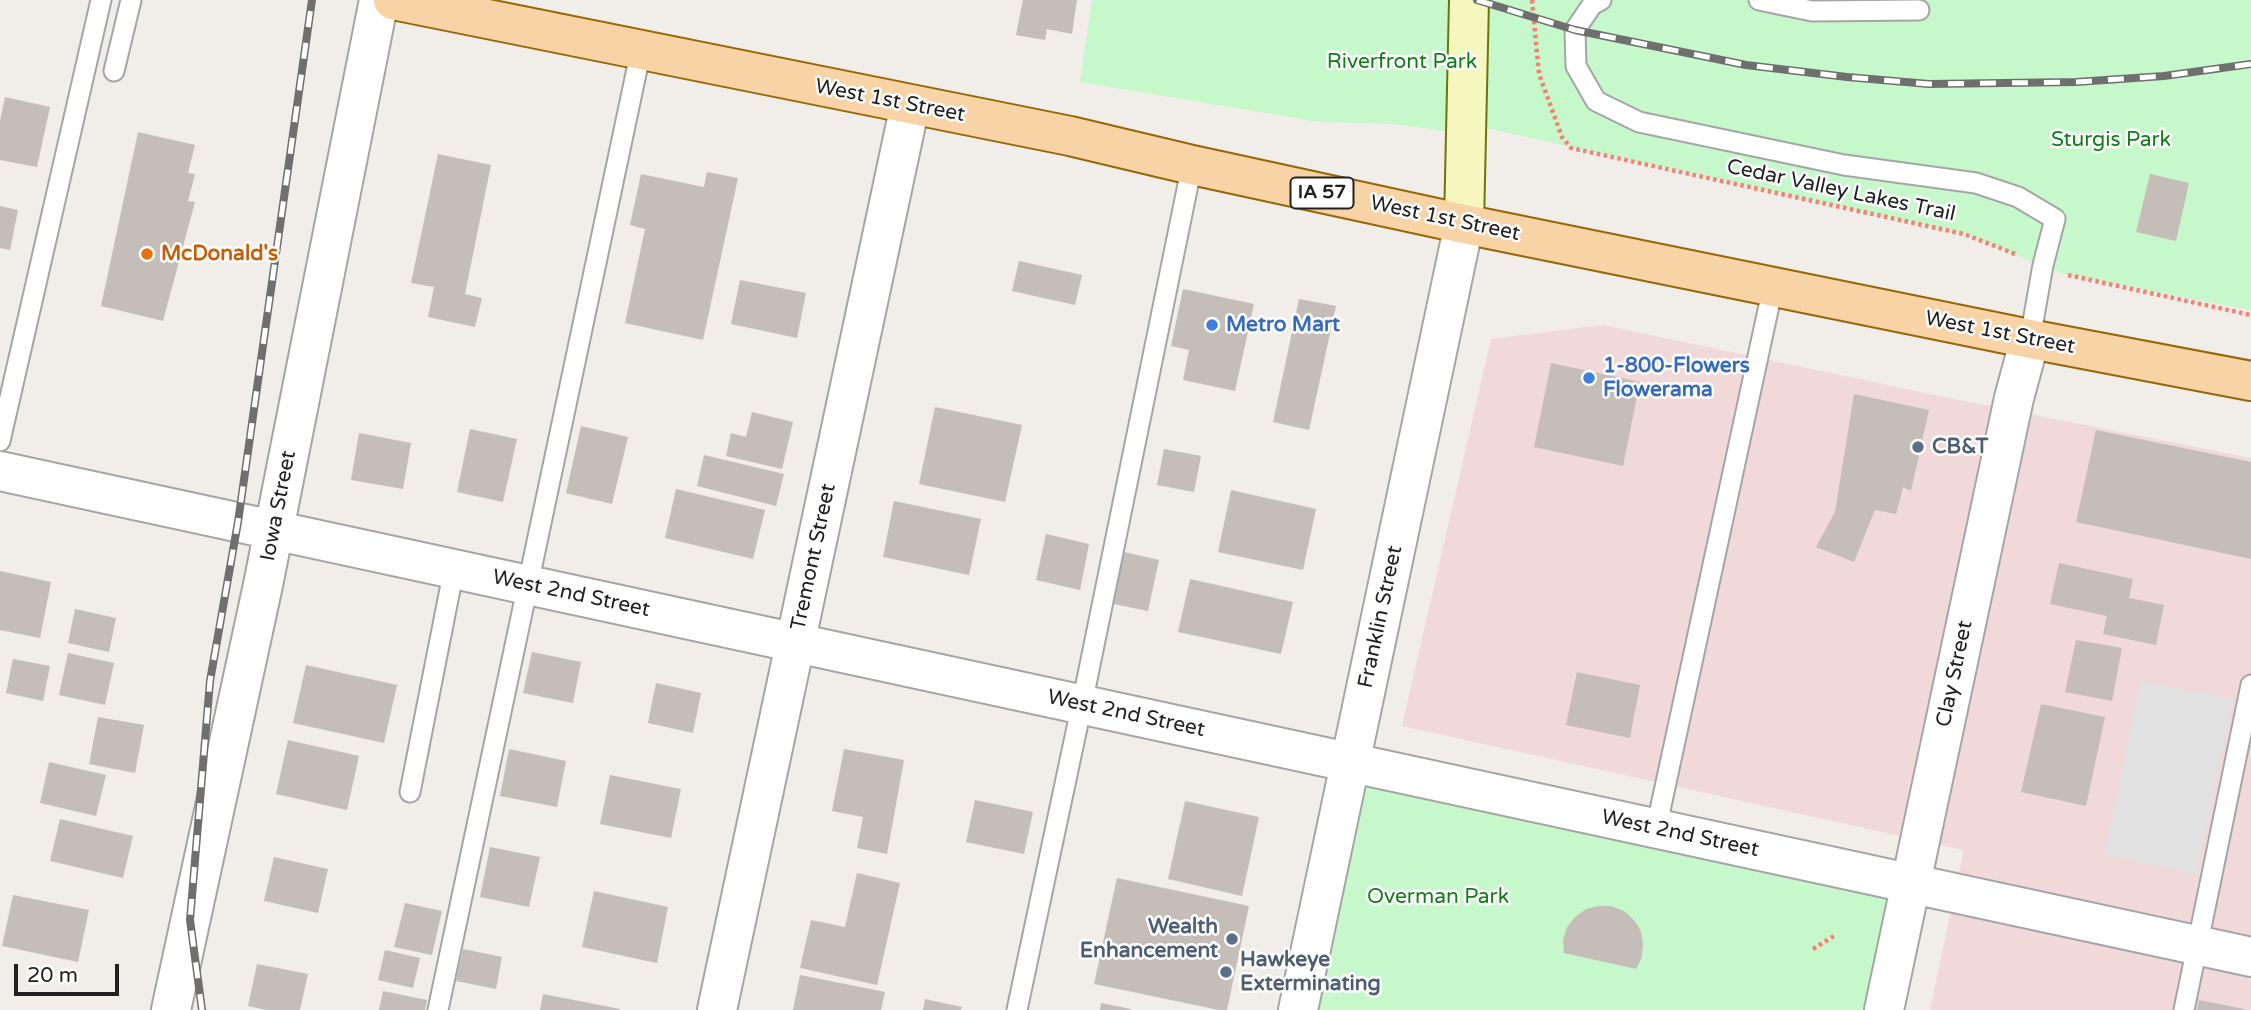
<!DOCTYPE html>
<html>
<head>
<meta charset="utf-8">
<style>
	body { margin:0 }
	#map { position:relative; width:2251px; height:1010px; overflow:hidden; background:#f1ede8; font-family:"Varela Round",sans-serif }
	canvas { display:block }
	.scale { position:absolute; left:14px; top:964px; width:105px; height:32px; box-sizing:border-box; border:4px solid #212121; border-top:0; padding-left:9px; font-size:21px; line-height:24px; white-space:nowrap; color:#212121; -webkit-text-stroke:5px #fff; paint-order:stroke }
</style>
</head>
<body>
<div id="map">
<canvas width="2251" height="1010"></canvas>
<div class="scale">20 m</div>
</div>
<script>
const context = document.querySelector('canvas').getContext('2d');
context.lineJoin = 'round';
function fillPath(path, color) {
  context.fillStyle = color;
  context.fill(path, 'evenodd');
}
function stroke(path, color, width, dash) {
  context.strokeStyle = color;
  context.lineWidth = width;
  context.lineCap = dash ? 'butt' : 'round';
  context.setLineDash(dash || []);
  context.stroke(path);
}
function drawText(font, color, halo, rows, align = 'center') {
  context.font = font + ' "Varela Round",sans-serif';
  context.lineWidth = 5;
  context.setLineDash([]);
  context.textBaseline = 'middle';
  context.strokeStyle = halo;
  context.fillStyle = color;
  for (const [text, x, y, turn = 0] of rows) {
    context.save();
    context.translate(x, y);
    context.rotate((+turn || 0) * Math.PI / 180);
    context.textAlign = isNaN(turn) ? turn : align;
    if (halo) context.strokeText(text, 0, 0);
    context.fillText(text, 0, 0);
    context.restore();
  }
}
fillPath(new Path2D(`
	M1603,325L1949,398L2251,458V1010H1930L1964,850L1402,726L1491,339Z`), '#f0d9d8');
fillPath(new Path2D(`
	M1092,0H2251V310L2066,275L1964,234L1468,124L1467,134L1393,124L1319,122L1080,82Z
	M1350,762L1911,883L1884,1010H1298Z`), '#c7f8cb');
fillPath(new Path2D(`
	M2140,681L2233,699L2197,874L2104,855Z`), '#e1e1e1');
fillPath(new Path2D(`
	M1023,0H1077L1072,34L1047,29L1045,40L1016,35Z
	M5,97L50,107L37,167L0,160V121Z
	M138,132L195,145L188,173L195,174L188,201L195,202L163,321L101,306Z
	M438,154L491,165L465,294L482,298L475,327L428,317L434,287L411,283Z
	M707,172L738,178L703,340L625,323L645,229L630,225L641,174L704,187Z
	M2150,174L2189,183L2176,241L2136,232Z
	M0,206L18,210L10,250L0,248Z
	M1019,261L1082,275L1075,305L1012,291Z
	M740,280L806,293L797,338L731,324Z
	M1183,289L1254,304L1235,391L1183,380L1189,350L1171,346Z
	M1299,299L1336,306L1309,430L1273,422Z
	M1551,363L1640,382L1623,466L1534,447Z
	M1854,394L1929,410L1911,491L1903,487L1896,514L1875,510L1854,562L1816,547L1835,512Z
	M935,407L1022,425L1005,502L919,484Z
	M752,412L793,422L782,469L726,456L731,433L746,437Z
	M581,426L628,437L612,504L566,493Z
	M470,429L517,439L503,502L457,492Z
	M2096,430L2251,462V559L2076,522Z
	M359,433L411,443L403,489L351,480Z
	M1164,449L1201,456L1194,492L1157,485Z
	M704,455L784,474L776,506L697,486Z
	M676,489L765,510L753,559L665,538Z
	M1231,490L1316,509L1303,570L1218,552Z
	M894,501L981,519L969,575L883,557Z
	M1046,534L1089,544L1080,590L1036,580Z
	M1120,551L1159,560L1148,611L1109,603Z
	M2059,563L2133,579L2129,598L2164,605L2156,645L2103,634L2107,616L2050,604Z
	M0,571L51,582L40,638L0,630Z
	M1190,579L1293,602L1281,654L1178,632Z
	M75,609L116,618L109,652L68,643Z
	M2076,640L2122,648L2112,701L2065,692Z
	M532,652L581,662L573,703L523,693Z
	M68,653L114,663L105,705L59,695Z
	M13,659L50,666L43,701L6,693Z
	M306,665L397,685L384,743L293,723Z
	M1577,672L1640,685L1630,738L1566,725Z
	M656,683L701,693L693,733L648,723Z
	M2041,704L2105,717L2086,806L2021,792Z
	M98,717L144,725L135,773L89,764Z
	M288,740L359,756L347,810L276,794Z
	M509,749L566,761L557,807L500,796Z
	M844,749L904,760L887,854L857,848L863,817L832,811Z
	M49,762L106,775L96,816L40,803Z
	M610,775L681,789L671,838L600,824Z
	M975,800L1033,812L1024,854L966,842Z
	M1185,801L1259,817L1242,896L1168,879Z
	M60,819L133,836L123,878L50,861Z
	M490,847L540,857L529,907L480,897Z
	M274,857L328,869L318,913L264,901Z
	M857,873L900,883L877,985L800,968L811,920L845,927Z
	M1117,878L1249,906L1227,1010H1219L1094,984Z
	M594,891L668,907L657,963L582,947Z
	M13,895L89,910L78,962L2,946Z
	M405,903L442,911L432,955L394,947Z
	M1598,906H1611L1624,911L1634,920L1641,931L1643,944L1642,957L1636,969L1564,953L1563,940L1567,927L1575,917L1586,909Z
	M463,949L502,957L496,989L456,981Z
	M385,950L420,958L413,988L378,980Z
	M257,964L308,974L300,1010H267L248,1006Z
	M800,975L885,992L881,1010H793Z
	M383,991L427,1000L425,1010H379Z
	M543,994L620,1009V1010H540Z
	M925,999L962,1007L961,1010H923Z
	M2199,1000L2244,1009V1010H2197Z
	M1101,1003L1131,1009L1130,1010H1100Z`), '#c5bdb7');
const service = new Path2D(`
	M1601,0L1592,5L1575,30L1576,66L1596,101L1639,122L1844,165L1976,183L2018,197L2055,219L2043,265L2030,339
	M1759,0L1812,11L1919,10
	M114,71L131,0
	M0,441L101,0
	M410,792L454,569
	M1656,829L1773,287
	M438,1010L641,50
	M1017,1010L1082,704L1192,165
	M2184,1010L2251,685`);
const minor = new Path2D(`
	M0,471L2251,957
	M171,1010L263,585L379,0
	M717,1010L910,105
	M1884,1010L2014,398L2030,339`);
const tertiary = new Path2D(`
	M1298,1010L1464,224`);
const secondary = new Path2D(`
	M1464,224L1469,0`);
const primary = new Path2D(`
	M393,0L1070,136L1192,165L1464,224L2030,339L2251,381`);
stroke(service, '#a5a5a5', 23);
stroke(minor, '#a5a5a5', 42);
stroke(tertiary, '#a5a5a5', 42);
stroke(secondary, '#6b7609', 42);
stroke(primary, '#976606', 42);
stroke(new Path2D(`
	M1532,0L1539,74L1562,137L1571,148L1964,234L2018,255
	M2068,275L2251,315
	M1813,949L1834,936`), '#f58074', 4.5, [3.5, 3.5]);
stroke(service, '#fff', 19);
stroke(minor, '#fff', 38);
stroke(tertiary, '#fff', 38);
stroke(secondary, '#f5f7bf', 38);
stroke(primary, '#f8d3a5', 38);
const rail = new Path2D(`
	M1477,0L1575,30L1746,65L1847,77L1929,84L2076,82L2164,76L2251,64
	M202,1010L190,920L210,681L238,522L312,0`);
stroke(rail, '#6f6f6f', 8);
stroke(rail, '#fff', 5, [16]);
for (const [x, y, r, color] of [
	[147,254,7,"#e8710a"],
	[1212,325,7,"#3f7fe0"],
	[1589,378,7,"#3f7fe0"],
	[1918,447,7,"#5c6f8a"],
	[1232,939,7,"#5c6f8a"],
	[1226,972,7,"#5c6f8a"]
]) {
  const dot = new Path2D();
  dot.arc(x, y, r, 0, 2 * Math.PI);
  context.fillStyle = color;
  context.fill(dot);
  stroke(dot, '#fff', 2.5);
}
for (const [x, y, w] of [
	[1322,193,63]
]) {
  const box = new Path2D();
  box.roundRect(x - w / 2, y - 15.5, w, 31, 5);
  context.fillStyle = '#fff';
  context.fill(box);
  stroke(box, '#212121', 2);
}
drawText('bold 19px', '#212121', null, [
	["IA 57",1322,193]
]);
drawText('21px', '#107d18', '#fff', [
	["Riverfront Park",1402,62],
	["Sturgis Park",2111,140],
	["Overman Park",1438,897]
]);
drawText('21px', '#212121', '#fff', [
	["West 1st Street",890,101,11],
	["Cedar Valley Lakes Trail",1841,191,12],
	["West 1st Street",1445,219,12],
	["West 1st Street",2000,333,11],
	["Iowa Street",279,506,-79],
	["Tremont Street",814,557,-78],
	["West 2nd Street",571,594,12],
	["Franklin Street",1381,617,-78],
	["Clay Street",1955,674,-78],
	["West 2nd Street",1126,714,12],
	["West 2nd Street",1680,834,12]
]);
drawText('bold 21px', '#c56008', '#fff', [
	["McDonald's",161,254]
], 'left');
drawText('bold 21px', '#366cbe', '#fff', [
	["Metro Mart",1226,325],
	["1-800-Flowers",1603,366],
	["Flowerama",1603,390]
], 'left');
drawText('bold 21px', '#4e5e75', '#fff', [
	["CB&T",1932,447],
	["Wealth",1218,927,"right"],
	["Enhancement",1218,951,"right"],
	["Hawkeye",1240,960],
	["Exterminating",1240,984]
], 'left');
</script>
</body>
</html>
